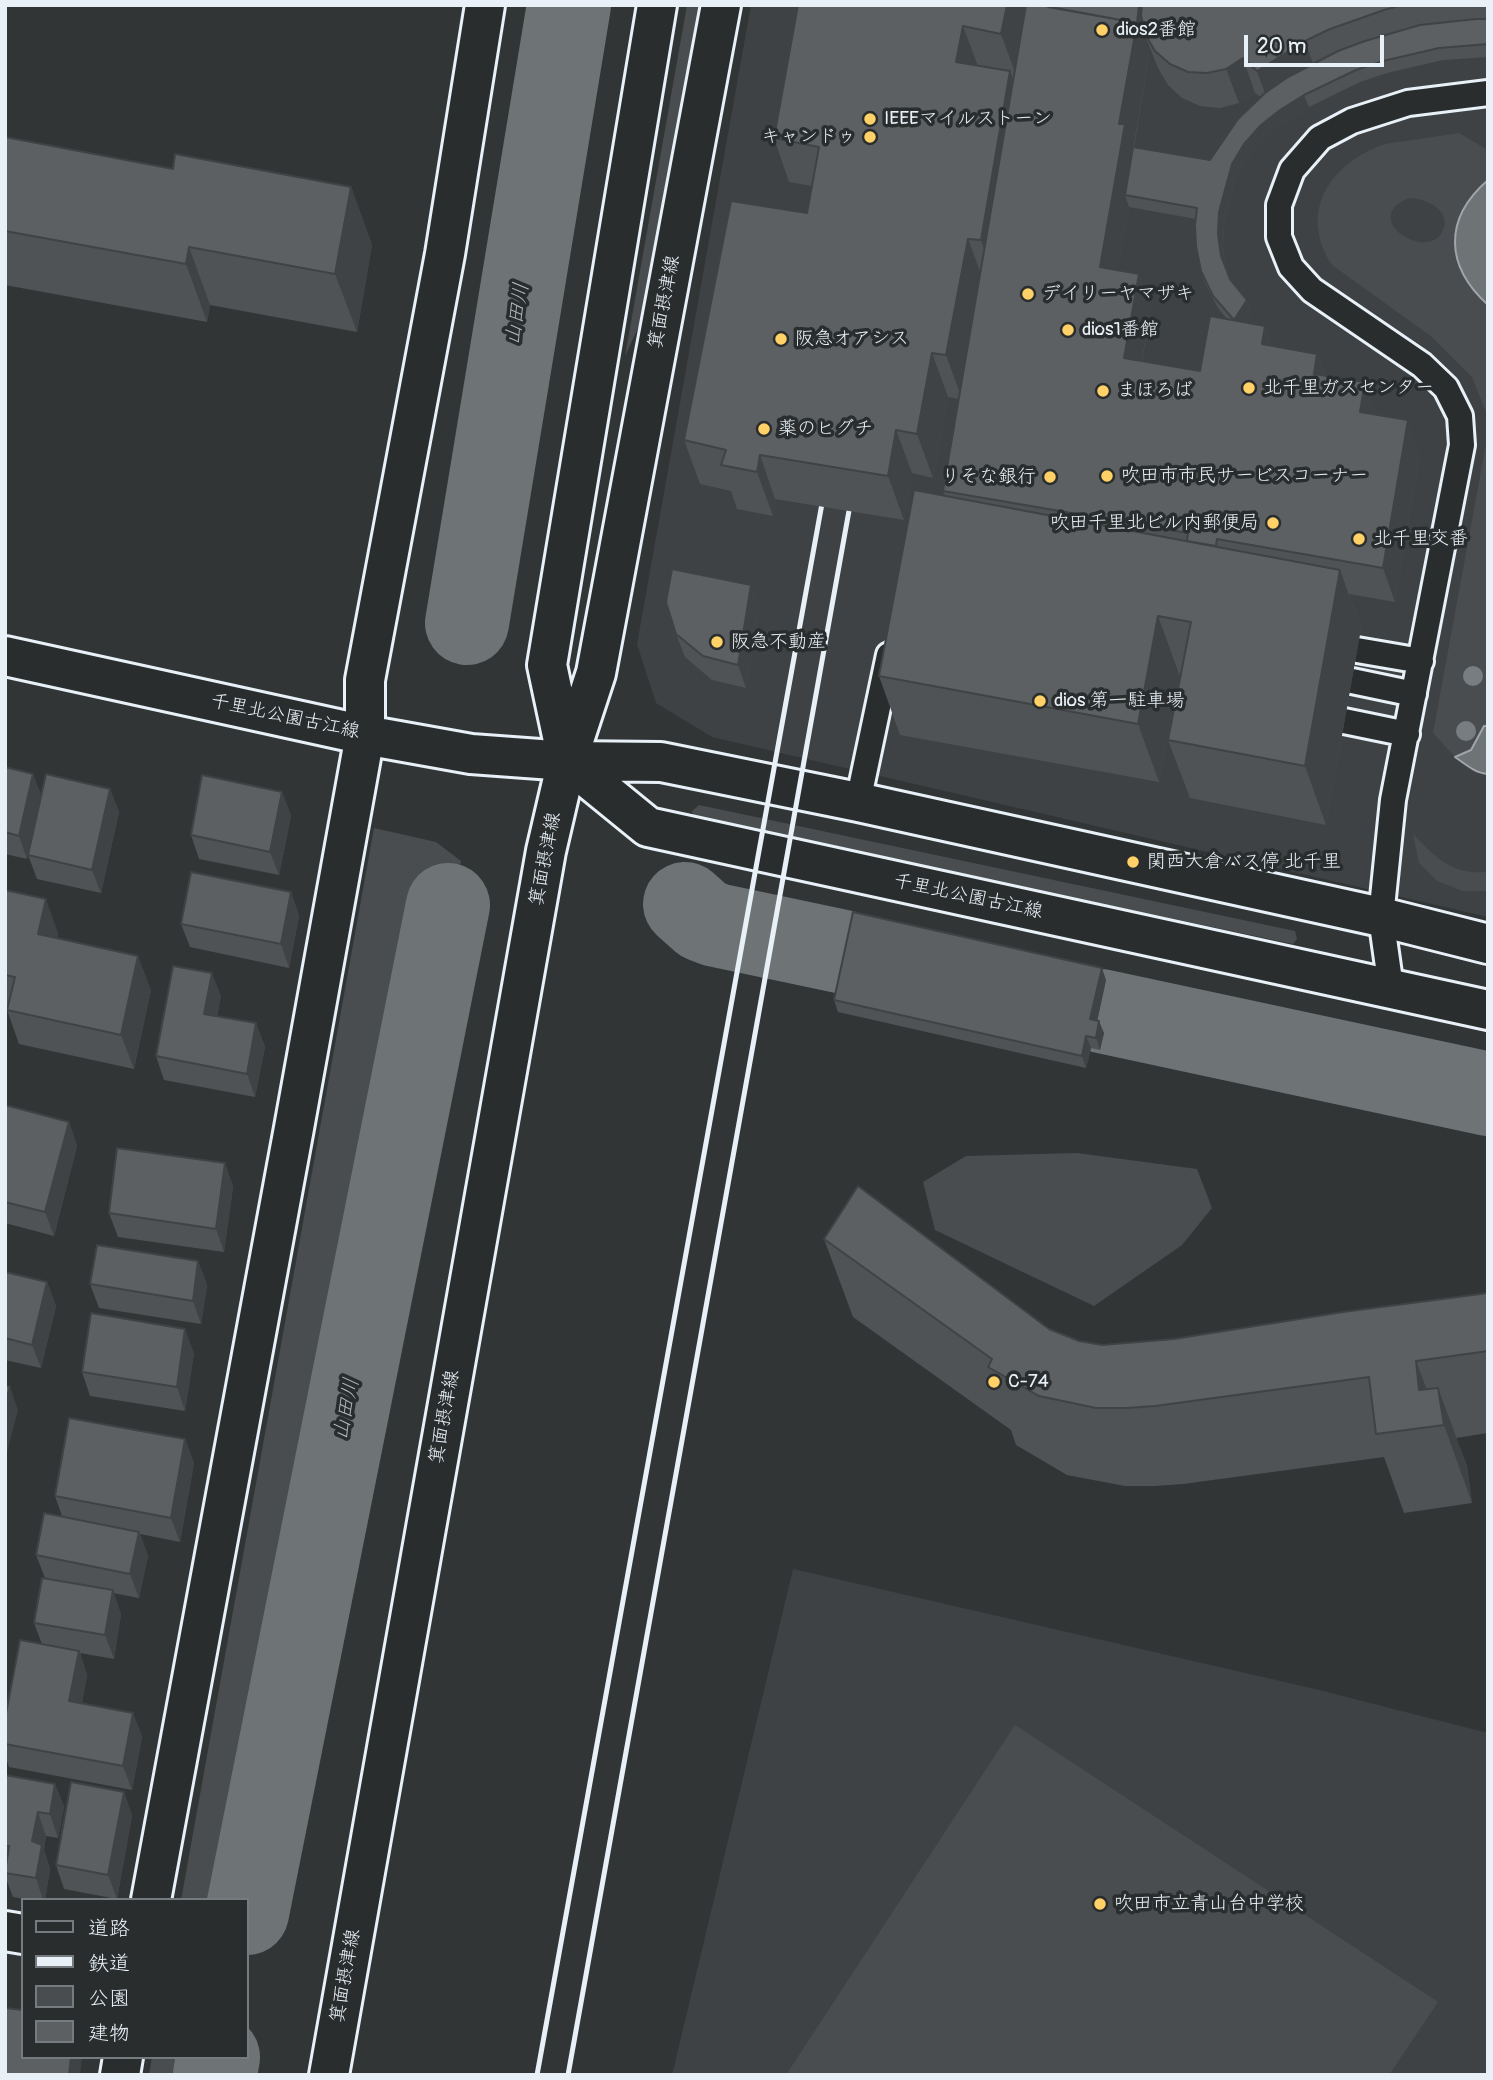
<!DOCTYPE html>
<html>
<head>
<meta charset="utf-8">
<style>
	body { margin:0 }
	#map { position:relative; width:1493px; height:2080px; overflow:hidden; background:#323536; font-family:Pangolin,"Klee One",sans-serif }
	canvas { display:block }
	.frame { position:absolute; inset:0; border:7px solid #e8f1f8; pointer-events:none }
	.legend { position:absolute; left:21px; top:1898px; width:228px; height:161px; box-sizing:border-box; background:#2a2d2e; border:2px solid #767b7f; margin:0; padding:9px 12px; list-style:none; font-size:21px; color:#e8f1f8 }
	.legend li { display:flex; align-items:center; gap:14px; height:35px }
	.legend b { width:35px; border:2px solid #767b7f }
	.scale { position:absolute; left:1244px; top:35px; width:140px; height:32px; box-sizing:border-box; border:4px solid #e8f1f8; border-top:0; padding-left:9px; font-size:21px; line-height:24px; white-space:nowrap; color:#e8f1f8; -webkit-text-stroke:5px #2a2d2e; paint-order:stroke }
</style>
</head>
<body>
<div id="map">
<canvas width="1493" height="2080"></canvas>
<div class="frame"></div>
<ul class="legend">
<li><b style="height:9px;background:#2a2d2e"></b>道路</li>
<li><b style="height:9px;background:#e8f1f8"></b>鉄道</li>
<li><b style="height:19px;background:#494d4f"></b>公園</li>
<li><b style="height:19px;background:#5c6063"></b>建物</li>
</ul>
<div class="scale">20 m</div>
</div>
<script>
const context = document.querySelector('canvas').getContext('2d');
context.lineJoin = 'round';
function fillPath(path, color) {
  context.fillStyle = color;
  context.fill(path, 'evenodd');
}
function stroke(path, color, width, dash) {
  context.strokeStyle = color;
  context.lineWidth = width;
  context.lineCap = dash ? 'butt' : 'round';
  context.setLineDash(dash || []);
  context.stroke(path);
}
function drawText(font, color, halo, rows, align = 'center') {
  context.font = font + ' Pangolin,"Klee One",sans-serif';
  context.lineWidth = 7;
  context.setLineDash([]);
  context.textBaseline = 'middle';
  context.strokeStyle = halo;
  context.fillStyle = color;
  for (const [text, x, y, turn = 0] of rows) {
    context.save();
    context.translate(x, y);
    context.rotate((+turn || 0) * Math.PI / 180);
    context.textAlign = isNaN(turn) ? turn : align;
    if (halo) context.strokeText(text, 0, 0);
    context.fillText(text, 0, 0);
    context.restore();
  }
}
fillPath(new Path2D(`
	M751,5H1488V917L712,737L656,703L637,644Z
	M793,1569L1315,1689L1488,1733V2075H672Z`), '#3f4244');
fillPath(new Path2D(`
	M687,5H704L653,296L625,356Z
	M1459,133L1488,150V180L1474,193L1475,294L1488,305V417L1472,377L1432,337L1332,265C1299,214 1327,167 1379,146C1387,143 1397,142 1406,141C1423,138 1441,136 1459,133ZM1409,198C1427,198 1455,212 1441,234C1423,260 1360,218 1409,198Z
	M1488,433V727L1484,726L1471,750L1455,757L1433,733Z
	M699,805L1295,931L1297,939L1293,944L694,818L692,811Z
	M374,828L436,842L461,861L455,899L437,896L241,1900H181Z
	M1413,834C1436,858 1452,875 1488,872V891H1463L1437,881L1419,863Z
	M1077,1153L1197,1169L1212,1208L1182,1245L1094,1306L935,1230L923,1182L966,1156Z
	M1015,1725L1438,2002L1389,2075H786Z
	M152,2057H210L207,2075H149Z`), '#494d4f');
const water = new Path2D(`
	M1488,180V305C1445,266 1443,219 1488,180Z
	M1484,726H1488V774C1475,773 1465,764 1455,757L1471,750Z`);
fillPath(water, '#6e7376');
stroke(water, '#9fa5aa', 2);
stroke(new Path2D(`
	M467,623L569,5
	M685,904L703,920L716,925L844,952
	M1101,1011L1488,1094
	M247,1913L448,905
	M215,2075L218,2057`), '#6e7376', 84);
const service = new Path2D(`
	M1357,650L1421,661
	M1352,681L1414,694
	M1344,721L1407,734
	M858,802L889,655
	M1391,988L1381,917L1393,800L1462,445L1460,416L1446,388L1422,365L1312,290L1291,267L1279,237V205L1292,170L1320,138L1352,121L1408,103L1488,93`);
const minor = new Path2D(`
	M151,1900L294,1128L365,735
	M5,1931L23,1934
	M120,2075L123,2057`);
const tertiary = new Path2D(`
	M5,656L365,735L471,754L567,761L661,762L858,802L1381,917L1488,944
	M365,735V680L445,254L485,5
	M567,761L648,827L1488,1010`);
const secondary = new Path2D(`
	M567,759L547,665L657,5
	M329,2075L546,851L567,761L596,673L721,5`);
stroke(service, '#e8f1f8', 30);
stroke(minor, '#e8f1f8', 44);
stroke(tertiary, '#e8f1f8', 44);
stroke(secondary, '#e8f1f8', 44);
stroke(service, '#2a2d2e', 24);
stroke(minor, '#2a2d2e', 38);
stroke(tertiary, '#2a2d2e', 38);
stroke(secondary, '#2a2d2e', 38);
stroke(new Path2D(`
	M537,2075L825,487
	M568,2075L852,494`), '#e8f1f8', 5);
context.fillStyle = '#777d80';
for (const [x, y] of [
	[1473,676],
	[1466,731]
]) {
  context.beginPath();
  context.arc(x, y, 10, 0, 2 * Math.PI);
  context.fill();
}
fillPath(new Path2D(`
	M798,5L1048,7L1049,5H1488V57L1443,60L1387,73L1360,82L1309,107L1284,122L1265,137L1249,156L1236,176L1224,224L1223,246L1225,266L1230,279L1247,300L1251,312L1244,323L1265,326L1272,346L1317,354L1325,376L1377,415L1420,455L1395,602L1349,594L1361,628L1326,825L1190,798L1168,740L1181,674H1179L1159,782L900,735L879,676L945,495L943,491L959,399L948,397L933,478L912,473L904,520L775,499L773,516L737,509L731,491L700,484L684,440L807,213L812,186L789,182L774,138ZM1146,38L1158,68L1168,85L1182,98L1200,106L1220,108L1239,103L1255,93L1261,97L1210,160L1134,147L1149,57L1146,47ZM1129,207L1196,219L1201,271L1205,283L1218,308L1228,320L1200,371L1142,361L1151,308L1139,274L1118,270Z
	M5,137L173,169L351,187L372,245L357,332L210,305L207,322L5,285Z
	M751,585L760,608L746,688L712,680L685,657L676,634Z
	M5,767L33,774L41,797L110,789L119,812L101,893L37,879L28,855L27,859L5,854Z
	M282,792L291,816L279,875L199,859L191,835Z
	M5,890L58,933L57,939L151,990L134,1069L19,1044L7,1010L8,1007L5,1006Z
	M291,892L299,916L289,968L190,947L181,924Z
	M1106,980L1097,1021L1104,1033L1100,1050L1091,1048L1086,1068L838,1012L834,1000Z
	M221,996L217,1016L256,1023L265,1047L255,1097L164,1080L156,1056Z
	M5,1105L69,1122L77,1146L54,1236L5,1223Z
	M225,1163L233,1187L224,1252L118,1237L109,1213Z
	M824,1239L1079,1341L1102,1345L1174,1339L1488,1293V1433L1456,1438L1467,1466L1472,1503L1404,1513L1384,1457L1183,1484L1155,1486H1125L1067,1475L1016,1445L1011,1430L853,1317Z
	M198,1261L207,1285L201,1324L99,1308L90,1284Z
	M5,1272L47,1282L56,1306L41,1368L5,1360Z
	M194,1353L185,1411L90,1396L82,1372Z
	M185,1439L194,1463L180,1542L140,1534L148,1556L139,1598L113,1593L121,1614L114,1659L80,1653L87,1675L82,1703L133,1713L142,1737L132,1790L9,1767L5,1755V1719L42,1644L34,1623L45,1578L36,1555L62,1516L55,1496Z
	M5,1775L55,1784L64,1807L58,1838L46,1836L44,1850L50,1869L45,1900H31L13,1897L5,1876Z
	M124,1792L132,1816L117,1899L64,1889L56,1865Z`), '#4f5355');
fillPath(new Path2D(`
	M1007,5H1030L1017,78L1001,34Z
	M1139,5H1154L1145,34L1146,38V47L1149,57L1125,195L1129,207L1113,301L1100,267L1119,124Z
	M963,26L979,69L956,62Z
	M1305,41L1317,75L1269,105L1257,71Z
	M1243,58L1255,93L1239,103L1226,69Z
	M1010,71L1026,115L997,284L981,240Z
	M1304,95L1309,107L1284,122L1265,137L1249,156L1236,176L1224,224L1223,246L1225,268L1221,256L1218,234L1219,212L1232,164L1244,144L1261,125L1280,110Z
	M351,187L372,245L357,332L335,274Z
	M968,239L984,282L962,399L946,355Z
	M189,247L210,305L207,322L186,264Z
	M1139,274L1151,308L1136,392L1124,358Z
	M1247,300L1251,312L1238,332L1234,320Z
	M1265,326L1277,361L1262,344Z
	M932,353L948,397L933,478L917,434Z
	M1317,354L1329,388L1314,374Z
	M1365,382L1378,417L1360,412Z
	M1408,420L1420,455L1395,602L1383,568Z
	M896,430L912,473L904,520L888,476Z
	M760,455L775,499L773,516L757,472Z
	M1340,570L1361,628L1326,825L1305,766Z
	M751,585L760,608L746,688L738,665Z
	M1158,616L1179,674L1159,782L1138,724Z
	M33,774L42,797L27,859L19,836Z
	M110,789L119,812L101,893L92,870Z
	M282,792L291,816L279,875L270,852Z
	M291,892L299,916L289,968L281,944Z
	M46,899L58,933L50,969L38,934Z
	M138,956L151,990L134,1069L121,1035Z
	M1102,968L1106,980L1095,1031L1090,1019Z
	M212,973L221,996L213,1037L204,1014Z
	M1099,1021L1104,1033L1100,1050L1096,1038Z
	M256,1023L265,1047L255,1097L247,1074Z
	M1086,1036L1091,1048L1086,1068L1082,1056Z
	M69,1122L77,1146L54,1236L45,1212Z
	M225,1163L233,1187L224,1252L216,1229Z
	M198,1261L207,1285L201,1324L193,1301Z
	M47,1282L56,1306L41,1368L32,1345Z
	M185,1329L194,1353L185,1411L177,1387Z
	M1416,1361L1440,1425L1419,1390Z
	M10,1387L18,1410L5,1460V1404Z
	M1438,1388L1467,1466L1472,1503L1444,1425Z
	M185,1439L194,1463L180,1542L171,1518Z
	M139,1532L148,1556L139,1598L130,1574Z
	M113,1590L121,1614L114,1659L105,1635Z
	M79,1651L87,1675L78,1725L69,1701Z
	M133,1713L142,1737L132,1790L123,1766Z
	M55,1784L64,1807L58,1838L50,1814Z
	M124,1792L132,1816L117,1899L108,1875Z
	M38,1812L46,1836L44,1850L50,1869L45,1900H43L36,1878L32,1841Z
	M71,2057H82L80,2075H69Z`), '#404345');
const building = new Path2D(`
	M798,5H1007L1001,34L963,26L956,62L1010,71L981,240L968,239L946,355L932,353L917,434L896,430L888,476L760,455L757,472L721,465L726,450L684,440L731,201L807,213L819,147L774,138Z
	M1026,5H1040L1137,23L1119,124H1125L1100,267L1139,274L1124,358L1200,371L1210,316L1265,326L1262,344L1317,354L1314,374L1365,382L1360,412L1408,420L1383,568L1217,539L1216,546L1187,541L1188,533L943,491Z
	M1049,5H1139L1137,23L1048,7Z
	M1142,5H1402L1384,10L1330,29L1305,41L1257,71L1243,58L1226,69L1207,73L1188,72L1170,64L1155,51L1145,34L1141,15Z
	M1476,19H1488V44L1439,48L1383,61L1356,70L1304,95L1280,110L1261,125L1244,144L1232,164L1219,212L1218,234L1221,256L1230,279L1247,300L1234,320L1213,296L1201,271L1196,246L1195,225L1197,208L1125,195L1133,147L1210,160L1238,119L1265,93L1288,77L1338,51L1365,41L1420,25Z
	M5,137L173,169L175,154L351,187L335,274L189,247L186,264L5,231Z
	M914,490L1340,570L1305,766L1168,740L1191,622L1158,616L1138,724L879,676Z
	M672,569L751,585L738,665L703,656L676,634L666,602Z
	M5,767L33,774L19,836L5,832Z
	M46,774L110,789L92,870L28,855Z
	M202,775L282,792L270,852L191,835Z
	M191,872L291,892L281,944L181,924Z
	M5,890L46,899L38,934L138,956L121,1035L7,1010L15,977L5,975Z
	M853,912L1102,968L1090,1019L1099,1021L1096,1038L1086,1036L1082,1056L834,1000Z
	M173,966L212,973L204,1014L256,1023L247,1074L156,1056Z
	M5,1105L69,1122L45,1212L5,1202Z
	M117,1148L225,1163L216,1229L109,1213Z
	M858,1186L1049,1329L1079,1341L1102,1345L1174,1339L1343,1312L1488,1293V1351L1416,1361L1419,1390L1438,1388L1444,1425L1376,1434L1369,1377L1155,1406L1127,1408H1096L1039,1396L988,1367L992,1359L824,1239Z
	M97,1245L198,1261L193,1301L90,1284Z
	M5,1272L47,1282L32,1345L5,1338Z
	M91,1313L185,1329L177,1387L82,1372Z
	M5,1385L10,1387L5,1404Z
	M69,1418L185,1439L171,1518L55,1496Z
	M44,1513L139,1532L130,1574L36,1555Z
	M42,1578L113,1590L105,1635L34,1623Z
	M20,1640L79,1651L69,1701L133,1713L123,1766L5,1744V1719Z
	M5,1775L55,1784L50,1814L38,1812L32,1841L42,1845L36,1878L5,1873L9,1846H5Z
	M71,1782L124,1792L108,1875L56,1865Z
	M5,2008L23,2010V2057H71L69,2075H5Z`);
fillPath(building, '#5c6063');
stroke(building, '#404345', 2);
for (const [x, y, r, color] of [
	[1102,30,7,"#ffd166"],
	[870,119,7,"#ffd166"],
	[870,137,7,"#ffd166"],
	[1028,294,7,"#ffd166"],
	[1068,330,7,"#ffd166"],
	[781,339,7,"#ffd166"],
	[1249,388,7,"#ffd166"],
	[1103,391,7,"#ffd166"],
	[764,429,7,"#ffd166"],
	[1107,476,7,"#ffd166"],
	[1050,477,7,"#ffd166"],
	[1273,523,7,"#ffd166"],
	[1359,539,7,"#ffd166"],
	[717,642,7,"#ffd166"],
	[1040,701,7,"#ffd166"],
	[1133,862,7,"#ffd166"],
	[994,1382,7,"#ffd166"],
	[1100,1904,7,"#ffd166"]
]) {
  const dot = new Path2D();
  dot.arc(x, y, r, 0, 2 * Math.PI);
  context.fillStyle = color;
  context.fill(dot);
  stroke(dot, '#2a2d2e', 2.5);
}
drawText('19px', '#e8f1f8', '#2a2d2e', [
	["dios2番館",1116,30],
	["IEEEマイルストーン",884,119],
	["キャンドゥ",856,137,"right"],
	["デイリーヤマザキ",1042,294],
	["dios1番館",1082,330],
	["阪急オアシス",795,339],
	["北千里ガスセンター",1263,388],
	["まほろば",1117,391],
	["薬のヒグチ",778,429],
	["吹田市市民サービスコーナー",1121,476],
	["りそな銀行",1036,477,"right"],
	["吹田千里北ビル内郵便局",1259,523,"right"],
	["北千里交番",1373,539],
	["阪急不動産",731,642],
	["dios 第一駐車場",1054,701],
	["関西大倉バス停 北千里",1147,862],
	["C-74",1008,1382],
	["吹田市立青山台中学校",1114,1904]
], 'left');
drawText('19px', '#e8f1f8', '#2a2d2e', [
	["箕面摂津線",665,302,-79],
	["千里北公園古江線",285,717,12],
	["箕面摂津線",546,859,-79],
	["千里北公園古江線",968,897,12],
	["箕面摂津線",445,1417,-80],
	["箕面摂津線",346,1976,-80]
]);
drawText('italic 21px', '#b1b8be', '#2a2d2e', [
	["山田川",518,314,-81],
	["山田川",347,1409,-79]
]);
</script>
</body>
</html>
